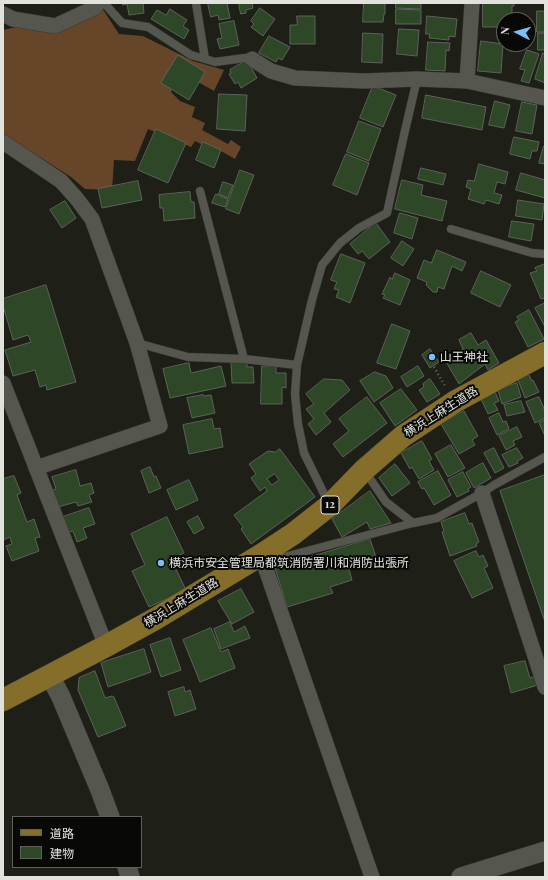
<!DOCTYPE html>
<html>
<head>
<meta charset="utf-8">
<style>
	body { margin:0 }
	#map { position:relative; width:548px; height:880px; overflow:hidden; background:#1e1f17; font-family:"Playfair Display","Noto Sans JP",serif }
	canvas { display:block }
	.frame { position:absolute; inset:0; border:4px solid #e2e2dd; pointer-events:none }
	.legend { position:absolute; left:12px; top:816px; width:130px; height:52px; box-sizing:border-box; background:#080806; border:1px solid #5f5f5c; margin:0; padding:5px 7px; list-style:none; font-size:12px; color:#e2e2dd }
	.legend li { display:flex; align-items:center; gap:8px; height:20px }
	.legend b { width:20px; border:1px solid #5f5f5c }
	.north { position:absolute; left:496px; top:12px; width:40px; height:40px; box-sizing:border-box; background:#080806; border:1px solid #5f5f5c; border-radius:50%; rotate:276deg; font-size:11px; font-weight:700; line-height:16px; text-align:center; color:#e2e2dd }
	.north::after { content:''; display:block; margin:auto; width:14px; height:18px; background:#7abff8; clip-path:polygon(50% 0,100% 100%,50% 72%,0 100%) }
</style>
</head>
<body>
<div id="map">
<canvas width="548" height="880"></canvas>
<div class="frame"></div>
<ul class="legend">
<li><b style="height:5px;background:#856e2a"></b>道路</li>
<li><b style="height:11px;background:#2e4827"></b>建物</li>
</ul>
<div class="north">N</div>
</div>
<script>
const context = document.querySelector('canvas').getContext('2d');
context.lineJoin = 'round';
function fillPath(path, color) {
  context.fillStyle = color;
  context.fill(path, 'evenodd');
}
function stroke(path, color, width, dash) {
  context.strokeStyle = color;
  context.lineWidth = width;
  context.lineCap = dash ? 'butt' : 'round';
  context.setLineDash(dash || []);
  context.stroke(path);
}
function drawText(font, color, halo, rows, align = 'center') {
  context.font = font + ' "Playfair Display","Noto Sans JP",serif';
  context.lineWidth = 4;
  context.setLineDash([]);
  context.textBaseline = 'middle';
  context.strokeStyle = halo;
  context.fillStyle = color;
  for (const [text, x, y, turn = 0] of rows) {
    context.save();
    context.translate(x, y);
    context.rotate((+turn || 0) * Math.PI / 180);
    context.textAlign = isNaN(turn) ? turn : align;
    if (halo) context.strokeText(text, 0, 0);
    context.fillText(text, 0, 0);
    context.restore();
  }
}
fillPath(new Path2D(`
	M102,8L119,34L143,36L193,61L224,70L214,91L193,79L177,72L171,92L180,101L195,107L192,117L205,123L202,130L228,144L231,140L241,147L235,159L212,146L211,149L195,141L191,147L148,129L135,161L114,160L112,190L85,189L71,177L3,134V30Z`), '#674529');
const building = new Path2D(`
	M123,3H143L144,13L129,15L127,4L123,5Z
	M208,3H227L230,18L219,20L218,15L211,17Z
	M239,3H252L253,8L246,10V13L241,14Z
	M364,3H385V14H384L383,22H363Z
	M396,3H421V9L396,8Z
	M483,3H514V6H512V20H504V27H483Z
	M260,8L275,19L263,36L251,27L254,24L251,21Z
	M170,9L187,20L183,26L189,30L184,39L151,19L157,10L166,15Z
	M396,9L421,10V24H396Z
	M537,11H545V32H537Z
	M297,16H315V44H290V25H297Z
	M427,16L457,19L455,37L449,36V40L429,38L430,34H426Z
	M234,21L239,45L220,49L217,39L222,38L219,24Z
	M399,29L419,30L417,56L397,54Z
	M363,33L383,34L382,63L362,62Z
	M538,33H545V50H538Z
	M269,36L290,47L282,60L278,58L276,62L259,53Z
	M481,41L503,44L501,73L478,71Z
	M428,42L450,43L449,51L446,50L445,71L426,70Z
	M527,50L539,54L529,83L521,81L525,70L520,69Z
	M543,53L545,54V83L535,79Z
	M178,55L205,72L189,100L161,83Z
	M247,60L257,78L241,88L238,82L235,84L229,74L231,73L230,70Z
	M373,86L396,95L383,127L360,118Z
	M219,94L247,95L245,131L217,129Z
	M426,95L486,107L482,130L422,118Z
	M495,101L510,105L504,128L489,125Z
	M522,102L537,105L532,134L516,131Z
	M359,121L381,129L369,161L347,152Z
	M156,129L186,143L168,183L138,170Z
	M514,137L539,142L537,151H532L530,159L510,154Z
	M203,142L221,150L214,168L196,160Z
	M544,146H545V164L539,163Z
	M346,154L369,163L357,195L333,185Z
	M479,164L508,172L505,184L497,182L494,193L502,195L499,204L486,200L484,204L468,199L471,189L466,187L468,180L474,181Z
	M421,168L446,174L443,185L418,179Z
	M240,170L254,175L239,214L226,209Z
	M521,173L545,180V198L516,190Z
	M402,180L423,185L421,195L447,201L442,221L395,209Z
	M138,181L142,200L102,208L98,189Z
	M223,182L233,185L228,198L219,194Z
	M190,192L191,202H194L195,218L164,221L163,208H160L159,195Z
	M216,194L228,199L225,207L212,203Z
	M518,200L544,204L542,220L516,216Z
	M65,201L76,218L62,228L50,210Z
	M400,213L418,218L412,239L394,233Z
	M512,221L534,224L531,241L509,237Z
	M376,223L390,242L369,259L362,251L358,254L350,244Z
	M402,241L414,249L403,266L391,258Z
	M437,250L466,262L462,271L452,266L444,289L438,287L437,292H433L426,285L427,282L417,278L424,260L431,263Z
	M341,254L365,263L350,303L336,297L339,290L334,289L337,282L331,280Z
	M545,264V298L541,299L530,273L537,271L535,268Z
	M481,271L511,285L500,307L471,293Z
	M395,273L410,280L400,305L383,298L385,295L382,294L390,277L392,279Z
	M46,285L76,382L47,390L46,385L40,387L35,370L13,376L5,350L31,342L28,335L13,340L4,309L3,310V299Z
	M545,303V327L535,308Z
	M529,310L544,339L528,347L515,322L519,320L517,317Z
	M392,324L410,331L396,369L377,363Z
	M471,333L478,345L486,340L499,363L488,370L485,364L459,384L445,360L463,349L459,340Z
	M430,349L439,362L430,368L422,355Z
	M247,362V367H253L254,383H232L231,363Z
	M189,363L191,373L221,366L226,386L170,398L163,369Z
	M262,366H276V373H286V388L282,387V404H261Z
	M418,366L424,376L407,387L401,377Z
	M375,372L386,376L393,388L374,402L360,381Z
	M529,375L532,381L533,380L539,392L525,398L518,380Z
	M324,379L342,380L350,390L324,413L331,422L316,435L308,424L314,419L306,409L314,404L306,394Z
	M430,379L440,394L427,402L419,390L424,387L423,384Z
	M517,383L521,397L502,404L498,390Z
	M401,389L417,410L395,426L380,403Z
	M495,392L499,401L494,403L498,410L488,414L481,399Z
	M203,395V396L211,395L215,413L192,418L187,398Z
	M367,397L387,423L343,457L333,444L349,431L339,419Z
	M539,397L545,411V418L535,423L526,402Z
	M521,401L525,412L507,416L504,405Z
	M464,411L478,436L472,440L475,445L459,454L441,424Z
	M499,413L503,422L506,421L509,429L497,435L489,418Z
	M212,419L214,429L220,428L223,447L189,454L183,425Z
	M545,420V436L539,423Z
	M517,427L522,437L513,441L515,445L506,450L499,436Z
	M422,441L432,459L429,461L434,470L419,479L412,467L410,469L401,453Z
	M451,445L465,468L448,477L435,454Z
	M494,448L504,468L495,473L484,453Z
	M517,448L523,458L517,461L518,463L509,467L502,455Z
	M280,449L315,497L251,544L241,529L243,527L234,515L267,491L265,487L260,491L251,478L256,474L249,464L268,451L275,452ZM275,474L279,480L272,485L267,479Z
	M483,463L491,478L474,488L466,473Z
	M395,464L410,483L392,496L379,478Z
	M150,467L154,477L156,476L161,488L149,493L141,471Z
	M76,470L80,486L91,483L94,493L89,495L92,502L78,506L76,502L58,507L53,490L56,489L52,477Z
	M438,471L451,495L434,505L424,488L422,489L418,482Z
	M463,472L471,487L468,489L469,491L457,497L448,480Z
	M545,475V622L500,491Z
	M14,476L21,493L17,495L27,522L34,519L40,537L35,538L39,551L12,561L6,546L12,544L10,537L3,540V479Z
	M189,480L198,500L176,510L167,490Z
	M370,491L391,523L370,529L367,522L342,537L332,519Z
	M89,508L95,524L83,528L87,538L77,542L73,531L68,532L63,517Z
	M465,513L469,524L472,523L479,542L476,544L477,546L450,556L442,532L444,531L441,522Z
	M198,516L204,528L194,534L187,522Z
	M167,517L184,553L171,559L186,590L149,607L132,571L145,565L131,534Z
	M370,539L377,560L349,569L352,580L330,587L333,593L287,607L275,568Z
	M476,551L479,557L483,555L488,566L484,568L493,588L472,598L454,561Z
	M241,589L254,612L232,624L218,601Z
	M230,622L234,632L245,626L250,638L221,649L214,629Z
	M211,628L221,652L228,649L235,668L200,682L183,640Z
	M170,638L181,670L161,677L150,645Z
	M144,649L151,672L108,687L101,663Z
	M525,661L530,678L535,676L538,685L511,693L504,666Z
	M95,671L105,698L112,696L114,697L126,726L98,737L78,690L79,678Z
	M184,687L185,692L190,690L196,709L175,716L168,692Z`);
fillPath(building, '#2e4827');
stroke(building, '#5c625b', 1);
const service = new Path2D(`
	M104,3L122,23L148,27L191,55L205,59
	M196,3L205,59L215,62L245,58L252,59
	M200,191L244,359
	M451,229L532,253L545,254
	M137,343L188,357L244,359L297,365
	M364,470L386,502L413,523L437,518L482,493L494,485L545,457
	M329,504L304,453L298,424L295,394L297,365L312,300L322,265L340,243L359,228L387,213L404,135L417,79
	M265,562L413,523`);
const minor = new Path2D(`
	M3,14L13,19L55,26L94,8L98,3
	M252,59L271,71L295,78L365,81L417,79L467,81L545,98
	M467,81L472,3
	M3,142L61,181L77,199L92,219L137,343L160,426L36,468
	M3,383L106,646
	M482,493L545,687
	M261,555L372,877`);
const tertiary = new Path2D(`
	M50,676L61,697L100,790L110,817
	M127,867L130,877
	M461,877L545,851`);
const primary = new Path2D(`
	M3,700L106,646L155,619L261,555L293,534L330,505L364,470L403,436L456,401L545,353`);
stroke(service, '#383934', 9);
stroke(minor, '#383934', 16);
stroke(tertiary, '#383934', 20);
stroke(primary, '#383934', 23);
stroke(new Path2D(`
	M434,367L445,386`), '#686962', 2.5, [1, 3]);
stroke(service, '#55564d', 8);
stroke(minor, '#55564d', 15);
stroke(tertiary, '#55564d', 19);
stroke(primary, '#856e2a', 22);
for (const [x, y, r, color] of [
	[432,357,4,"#7abff8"],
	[161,563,4,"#7abff8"]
]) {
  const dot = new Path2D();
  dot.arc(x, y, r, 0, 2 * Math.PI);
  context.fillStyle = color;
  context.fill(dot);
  stroke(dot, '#080806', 1.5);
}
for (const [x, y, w] of [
	[330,505,18]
]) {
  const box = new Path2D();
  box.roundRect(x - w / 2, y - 9, w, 18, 3);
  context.fillStyle = '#080806';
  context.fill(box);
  stroke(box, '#e2e2dd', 1);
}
drawText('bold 11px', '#e2e2dd', null, [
	["12",330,505]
]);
drawText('12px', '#e2e2dd', '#080806', [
	["山王神社",440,357],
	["横浜市安全管理局都筑消防署川和消防出張所",169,563]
], 'left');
drawText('12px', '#e2e2dd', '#080806', [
	["横浜上麻生道路",441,412,-32],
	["横浜上麻生道路",181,603,-31]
]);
</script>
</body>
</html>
